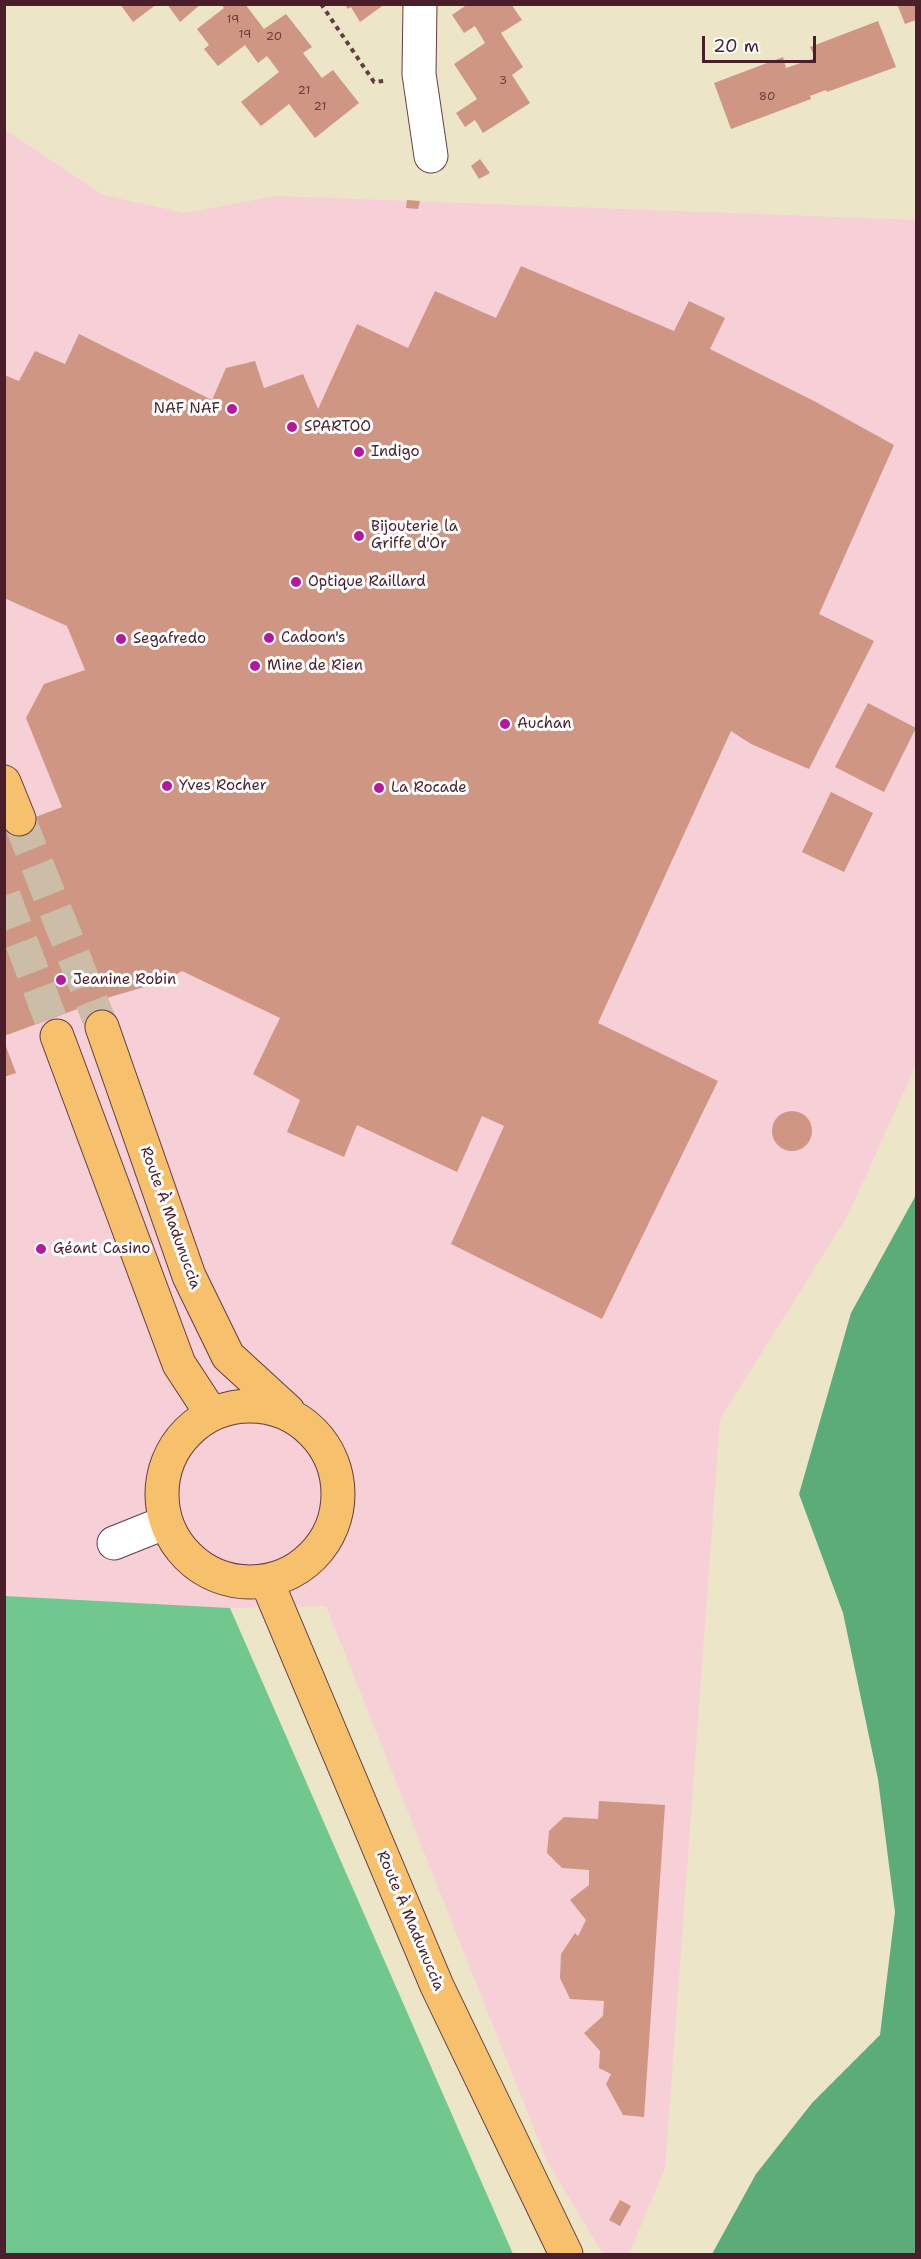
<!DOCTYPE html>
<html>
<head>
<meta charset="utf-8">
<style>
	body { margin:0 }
	#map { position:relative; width:921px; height:2259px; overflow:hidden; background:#ece5c7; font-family:"Shantell Sans",sans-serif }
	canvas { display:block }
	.frame { position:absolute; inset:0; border:6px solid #4a1f2b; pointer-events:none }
	.scale { position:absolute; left:702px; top:36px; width:114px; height:27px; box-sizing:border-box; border:3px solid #4a1f2b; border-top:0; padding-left:8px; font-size:18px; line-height:21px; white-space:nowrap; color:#4a1f2b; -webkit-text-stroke:4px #fff; paint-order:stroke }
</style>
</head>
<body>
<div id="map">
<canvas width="921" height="2259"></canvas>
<div class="frame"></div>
<div class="scale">20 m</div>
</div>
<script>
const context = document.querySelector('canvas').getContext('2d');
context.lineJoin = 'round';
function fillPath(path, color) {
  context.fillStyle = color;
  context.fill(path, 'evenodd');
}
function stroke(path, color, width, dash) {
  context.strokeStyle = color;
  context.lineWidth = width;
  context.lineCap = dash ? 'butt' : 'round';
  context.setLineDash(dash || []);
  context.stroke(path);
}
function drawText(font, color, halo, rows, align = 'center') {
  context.font = font + ' "Shantell Sans",sans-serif';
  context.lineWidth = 6;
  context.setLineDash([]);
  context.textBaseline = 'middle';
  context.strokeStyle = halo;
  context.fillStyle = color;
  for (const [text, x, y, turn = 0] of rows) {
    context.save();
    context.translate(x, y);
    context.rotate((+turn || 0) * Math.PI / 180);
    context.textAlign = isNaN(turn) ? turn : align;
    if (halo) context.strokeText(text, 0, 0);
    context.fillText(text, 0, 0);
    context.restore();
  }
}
fillPath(new Path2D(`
	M4,129L103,195L185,213L276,196L916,220V1065L848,1215L720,1419L665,2168L629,2254H603L547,2161L326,1606L230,1608L5,1596Z`), '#f6cfd7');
fillPath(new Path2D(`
	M5,1596L230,1608L513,2254H5Z`), '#70c88e');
fillPath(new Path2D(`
	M916,1195V2254H712L756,2174L812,2103L880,2035L895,1912L878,1779L843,1613L799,1494L851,1313Z`), '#5cac79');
fillPath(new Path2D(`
	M120,4H157L133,22Z
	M167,4H201L180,22Z
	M221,4H245L264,29L286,14L312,47L303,53L322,78L333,70L359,103L315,138L289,104L261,126L241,102L279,72L267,56L258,63L245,45L218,66L204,49L209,45L197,29L224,8Z
	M344,4H385L360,22L351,7L348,9Z
	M468,4H511L522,20L501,33L523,67L512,75L530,103L483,133L475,120L465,127L456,113L477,99L454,64L485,43L475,26L464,33L452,15Z
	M897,4H916V20L905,24Z
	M878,21L896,67L827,92L826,90L810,96L811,99L731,129L714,83L783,57L786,68L815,58L810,47Z
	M480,159L490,173L479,179L471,166Z
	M407,200L420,201L418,209L406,208Z
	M521,266L674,331L689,301L725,318L710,349L814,401L894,445L819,614L874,641L809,769L751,744L731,731L598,1023L718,1081L602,1319L451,1244L504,1126L482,1116L457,1172L357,1125L344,1157L287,1132L300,1100L253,1074L280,1018L182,971L165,981L110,997L4,1036V829L62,807L26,718L44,684L85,670L67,626L4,598V375L19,381L35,351L65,364L79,334L212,400L226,368L255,361L264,388L303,374L318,409L357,324L408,348L435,291L496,318Z
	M868,703L916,728L884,792L835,767Z
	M831,792L873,813L844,872L802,852Z
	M4,1041L16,1073L4,1077Z
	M772 1131a20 20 0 1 1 40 0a20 20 0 1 1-40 0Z
	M599,1801L665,1805L644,2117L623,2115L606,2084L611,2074L599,2068L600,2051L584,2033L603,2016L604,2001L570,1999L560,1978L561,1954L575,1933L578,1936L586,1920L570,1900L589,1885V1870L562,1868L547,1853L549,1831L564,1817L598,1819Z
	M620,2200L631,2206L620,2226L609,2220Z`), '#cf9684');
stroke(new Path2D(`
	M19,819L102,1027
	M4,896L57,1036`), '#ccbda8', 33, [33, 16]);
const minor = new Path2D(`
	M420,4L419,74L431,156
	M114,1543L164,1523`);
const major = new Path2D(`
	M4,782L19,819
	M102,1027L189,1276L228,1356L288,1411
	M57,1036L179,1364L211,1413
	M162 1494a88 88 0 1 1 176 0a88 88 0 1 1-176 0Z
	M267,1582L437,1986L566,2254`);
stroke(minor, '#623d42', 35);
stroke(major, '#623d42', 35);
stroke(new Path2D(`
	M321,4L374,82L384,81`), '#623d42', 4, [4.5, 4.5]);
stroke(minor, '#fff', 33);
stroke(major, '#f7c06c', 33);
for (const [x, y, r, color] of [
	[232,409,6,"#b5179e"],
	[292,427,6,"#b5179e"],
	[359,452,6,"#b5179e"],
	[359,536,6,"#b5179e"],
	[296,582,6,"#b5179e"],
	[269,638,6,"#b5179e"],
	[121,639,6,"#b5179e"],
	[255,666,6,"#b5179e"],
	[505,724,6,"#b5179e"],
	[167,786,6,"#b5179e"],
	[379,788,6,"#b5179e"],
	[61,980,6,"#b5179e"],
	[41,1249,6,"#b5179e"]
]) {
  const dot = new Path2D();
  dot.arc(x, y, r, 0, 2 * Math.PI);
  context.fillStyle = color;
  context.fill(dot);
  stroke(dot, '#fff', 2);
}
drawText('12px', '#6b3d41', null, [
	["19",233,20],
	["19",245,35],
	["20",274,37],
	["3",503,81],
	["21",304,91],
	["80",767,97],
	["21",320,107]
]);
drawText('15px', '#4a1f2b', '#fff', [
	["NAF NAF",220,409,"right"],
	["SPARTOO",304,427],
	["Indigo",371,452],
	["Bijouterie la",371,527],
	["Griffe d'Or",371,544],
	["Optique Raillard",308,582],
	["Cadoon's",281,638],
	["Segafredo",133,639],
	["Mine de Rien",267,666],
	["Auchan",517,724],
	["Yves Rocher",179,786],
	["La Rocade",391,788],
	["Jeanine Robin",73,980],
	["Géant Casino",53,1249]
], 'left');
drawText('15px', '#4a1f2b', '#fff', [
	["Route À Madunuccia",170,1218,70],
	["Route À Madunuccia",410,1921,67]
]);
</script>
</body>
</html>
